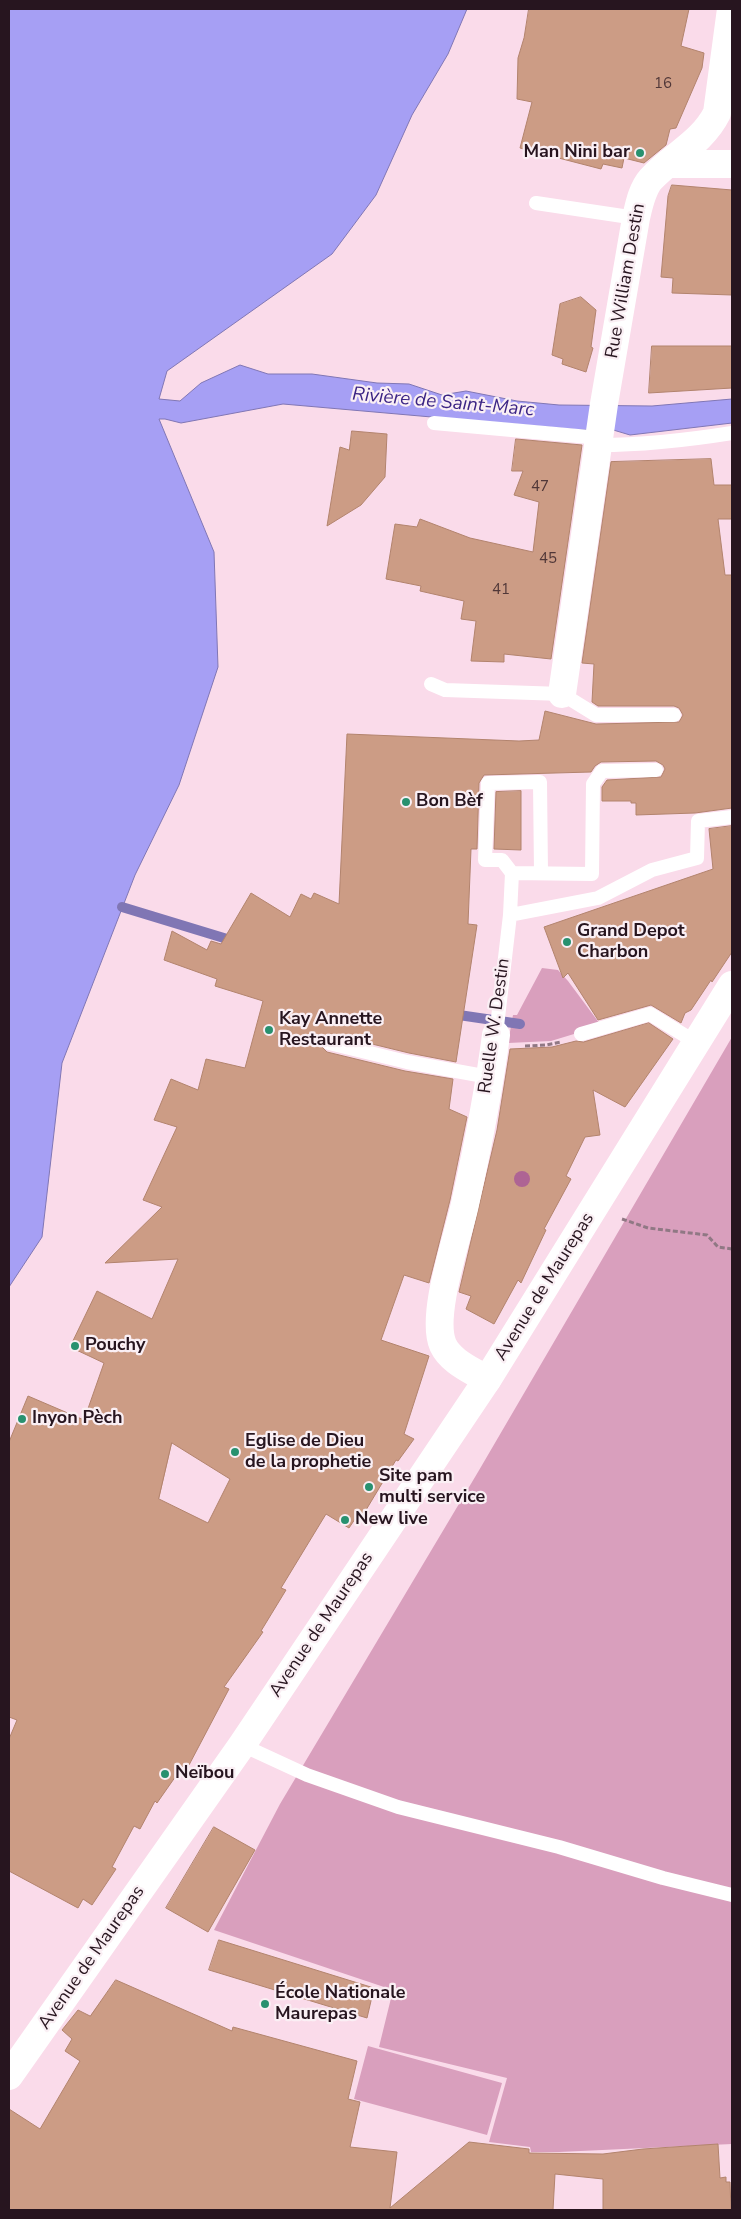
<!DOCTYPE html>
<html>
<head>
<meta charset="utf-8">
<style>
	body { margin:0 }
	#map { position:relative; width:741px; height:2219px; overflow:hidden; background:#fadbea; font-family:"Nunito Sans",sans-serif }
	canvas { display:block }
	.frame { position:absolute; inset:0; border:10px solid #27151f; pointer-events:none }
</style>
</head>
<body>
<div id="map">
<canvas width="741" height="2219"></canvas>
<div class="frame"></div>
</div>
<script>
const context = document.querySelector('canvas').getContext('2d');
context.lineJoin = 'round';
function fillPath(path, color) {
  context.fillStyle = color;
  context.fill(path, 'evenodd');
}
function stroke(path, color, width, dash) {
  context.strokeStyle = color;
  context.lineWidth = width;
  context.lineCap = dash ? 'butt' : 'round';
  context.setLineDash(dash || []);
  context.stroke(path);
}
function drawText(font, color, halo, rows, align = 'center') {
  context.font = font + ' "Nunito Sans",sans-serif';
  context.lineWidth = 4.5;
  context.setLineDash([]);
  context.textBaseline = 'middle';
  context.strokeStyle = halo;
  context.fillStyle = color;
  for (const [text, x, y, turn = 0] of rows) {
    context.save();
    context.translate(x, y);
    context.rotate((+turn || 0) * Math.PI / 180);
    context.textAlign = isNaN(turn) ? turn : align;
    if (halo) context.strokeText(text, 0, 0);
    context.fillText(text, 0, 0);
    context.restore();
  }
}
fillPath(new Path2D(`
	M542,968L558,970L568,981L600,1024L575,1030L574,1034L551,1041L508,1043L513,1015H517Z
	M732,1037V2144L559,2152H531L530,2147L489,2142L507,2078L379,2047L393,1990L214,1930L280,1804L478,1472Z
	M368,2046L502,2083L487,2135L354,2099Z`), '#d99fbd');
const water = new Path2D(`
	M9,9H467L448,54L412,115L376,195L332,254L167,371L159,399L180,401L201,383L240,365L268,374H312L377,383L409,384L442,395L466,391L517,401L559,405L652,406L732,399V423L630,435L610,429L580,430L283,404L181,423L165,419H159L214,552L218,667L179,785L135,875L62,1063L42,1237L9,1287Z`);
fillPath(water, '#a69ff4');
stroke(water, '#8076b4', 1);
stroke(new Path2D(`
	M122,907L237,942
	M452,1014L520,1024`), '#8076b4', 10);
const building = new Path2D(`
	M529,9H689L681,46L704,53L702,68L676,128L670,129L666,145L644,163L624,158L622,168L603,164L601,169L520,148L532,102L517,99L518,58L524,38Z
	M672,185L732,190V295L672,293L673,278L661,277L668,196Z
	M581,297L596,310L591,347L593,348L586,372L562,364L563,359L552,355L560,304Z
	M652,346H732V388L649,393Z
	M352,431L387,434L385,477L361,505L327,526L340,447L349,450Z
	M516,439L582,445L551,659L504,654V662L471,661L476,621L461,619L464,601L420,591L421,586L386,579L395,524L417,527L420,519L470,538L533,552L539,502L514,495L523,471H512Z
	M711,459L714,485H732V519H718L725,575H732V808L695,813L636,815V803H631V801H602V787L607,780L661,777L665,769L663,765L656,761L601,762L595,766L591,772L484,775L479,783L477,849H471L468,924L477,925L456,1062L409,1053L331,1034L322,1037L321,1046L327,1052L405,1071L453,1079L449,1109L467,1117L450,1200L429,1283L404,1275L381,1340L429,1356L404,1434L414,1439L398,1461L396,1460L363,1515L359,1513L349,1528L326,1514L281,1588L286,1590L261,1631L263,1632L224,1687L229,1689L189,1765L185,1763L157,1803L155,1801L140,1829L134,1826L112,1867L116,1869L92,1905L83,1899L78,1908L9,1871V1739L17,1720L9,1717V1442L28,1396L84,1420L104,1363L70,1347L97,1291L152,1319L178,1259L105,1263L162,1207L143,1200L177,1127L154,1120L171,1079L198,1090L206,1059L245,1068L263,1001L215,986L217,979L164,960L172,931L207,950L211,941L221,944L251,893L290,917L301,894L311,899L314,893L339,904L347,734L519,741L539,740L545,711L596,724L679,722L683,715L679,708L674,706H598L592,702L594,664L582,663L611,462ZM172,1443L230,1479L208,1523L159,1499Z
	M521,791V850L494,849L496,792Z
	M732,826V952L712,982L711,980L691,1010L685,1013L681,1023L651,1005L598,1020L568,973L563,978L544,927L713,869L709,829Z
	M649,1023L673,1039L625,1107L593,1090L600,1135L585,1137L566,1176L571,1179L544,1229L546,1230L521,1283L518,1280L494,1324L466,1309L471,1296L459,1292L497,1130L510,1049L552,1047L576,1041L583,1042Z
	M214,1827L255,1850L208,1932L166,1908Z
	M219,1940L374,1988L367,2018L209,1970Z
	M116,1980L232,2031L233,2027L357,2061L348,2099L360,2102L350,2147L397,2152L390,2208L469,2142L529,2149V2153L603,2154L643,2149L718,2144L720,2178L726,2177V2182H730L731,2210H603V2179L555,2174L553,2210H9V2109L40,2129L80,2061L65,2051L72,2039L62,2030L78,2010L90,2016Z`);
fillPath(building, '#cc9c85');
stroke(building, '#b2836d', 1);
stroke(new Path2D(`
	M525,1046L546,1045L561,1042
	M622,1219L648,1228L707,1235L718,1247L732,1249`), '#907884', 3, [5, 2.5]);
stroke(new Path2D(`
	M536,203L636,218
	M434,423L600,438
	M599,445C644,445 688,440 732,433
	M431,684L445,690L562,694L596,715H674
	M512,873L502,860H485L488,783L540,782L541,873
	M510,915L512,873L592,874L593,784L602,771L656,770
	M581,1034L650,1014L697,1043
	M496,1035L510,915L598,898L652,870L697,858L698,821L732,817
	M329,1043L407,1062L489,1077
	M242,1745L307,1775L398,1807L559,1847L663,1878L732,1895`), '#fff', 14);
stroke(new Path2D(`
	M670,164H732
	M562,694L604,404L636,218C639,205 642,189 651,179C673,155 702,143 717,113L731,9
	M487,1380C472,1370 451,1362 443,1345C430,1315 458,1237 465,1204C477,1150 489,1090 496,1035`), '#fff', 28);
stroke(new Path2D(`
	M9,2076L242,1745L487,1380L732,985`), '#fff', 28);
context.fillStyle = '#ae6494';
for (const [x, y] of [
	[522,1179]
]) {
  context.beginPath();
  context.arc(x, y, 8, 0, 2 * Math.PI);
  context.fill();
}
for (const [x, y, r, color] of [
	[640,153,5,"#28916f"],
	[406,802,5,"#28916f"],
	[567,942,5,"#28916f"],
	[269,1030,5,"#28916f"],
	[75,1346,5,"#28916f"],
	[22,1419,5,"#28916f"],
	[235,1452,5,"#28916f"],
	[369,1487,5,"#28916f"],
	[345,1520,5,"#28916f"],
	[165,1774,5,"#28916f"],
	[265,2004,5,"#28916f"]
]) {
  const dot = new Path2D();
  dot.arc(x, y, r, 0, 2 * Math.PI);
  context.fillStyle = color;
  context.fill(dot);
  stroke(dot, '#faeff4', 2);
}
drawText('15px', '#503738', null, [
	["16",663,84],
	["47",540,487],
	["45",548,559],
	["41",501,590]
]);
drawText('bold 18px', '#27151f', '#faeff4', [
	["Man Nini bar",630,153,"right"],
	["Bon Bèf",416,802],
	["Grand Depot",577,932],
	["Charbon",577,953],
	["Kay Annette",279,1020],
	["Restaurant",279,1041],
	["Pouchy",85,1346],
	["Inyon Pèch",32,1419],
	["Eglise de Dieu",245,1442],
	["de la prophetie",245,1463],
	["Site pam",379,1477],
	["multi service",379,1498],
	["New live",355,1520],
	["Neïbou",175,1774],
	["École Nationale",275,1994],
	["Maurepas",275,2015]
], 'left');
drawText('18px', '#27151f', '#faeff4', [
	["Rue William Destin",626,281,-80],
	["Ruelle W. Destin",495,1026,-82],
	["Avenue de Maurepas",545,1287,-58],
	["Avenue de Maurepas",322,1625,-56],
	["Avenue de Maurepas",92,1958,-55]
]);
drawText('italic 19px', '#3b2484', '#faeff4', [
	["Rivière de Saint-Marc",443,403,5]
]);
</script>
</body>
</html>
